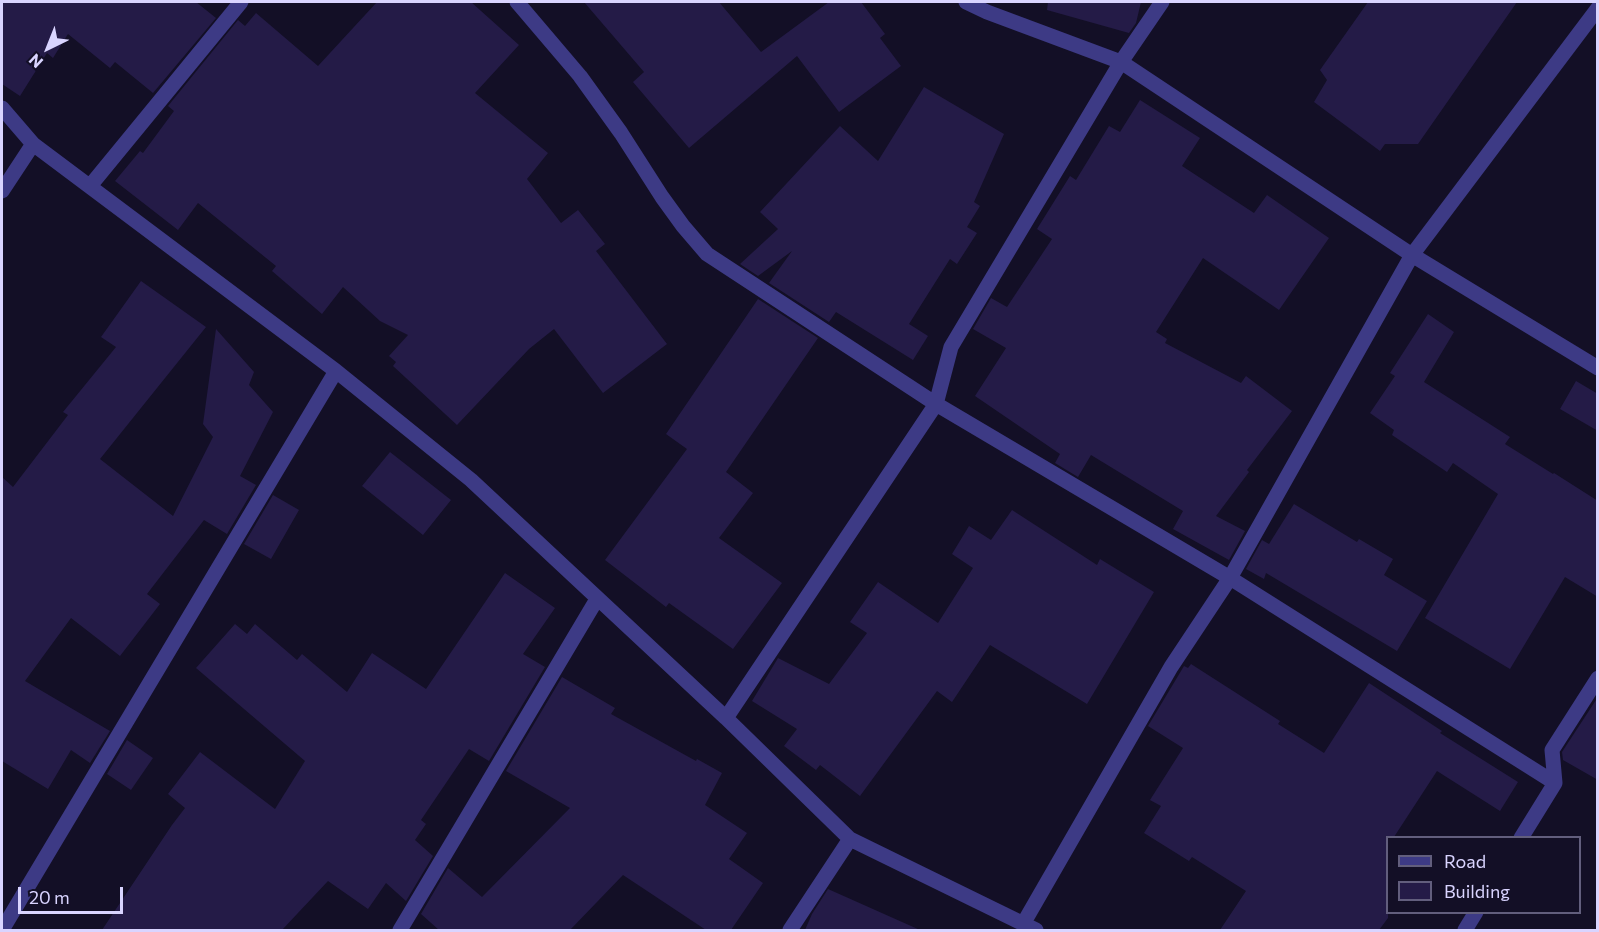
<!DOCTYPE html>
<html>
<head>
<meta charset="utf-8">
<style>
	body { margin:0 }
	#map { position:relative; width:1599px; height:932px; overflow:hidden; background:#130f26; font-family:Commissioner,sans-serif }
	canvas { display:block }
	.frame { position:absolute; inset:0; border:3px solid #d9d4ff; pointer-events:none }
	.legend { position:absolute; left:1386px; top:836px; width:195px; height:78px; box-sizing:border-box; background:#130f26; border:2px solid #625e7d; margin:0; padding:8px 10px; list-style:none; font-size:18px; color:#d9d4ff }
	.legend li { display:flex; align-items:center; gap:12px; height:30px }
	.legend b { width:30px; border:2px solid #625e7d }
	.north { position:absolute; left:18px; top:18px; width:60px; height:60px; -webkit-text-stroke:4px #130f26; paint-order:stroke; rotate:223deg; font-size:16px; font-weight:700; line-height:24px; text-align:center; color:#d9d4ff }
	.north::after { content:''; display:block; margin:auto; width:21px; height:27px; background:#d9d4ff; clip-path:polygon(50% 0,100% 100%,50% 72%,0 100%) }
	.scale { position:absolute; left:18px; top:887px; width:105px; height:27px; box-sizing:border-box; border:3px solid #d9d4ff; border-top:0; padding-left:8px; font-size:18px; line-height:21px; white-space:nowrap; color:#d9d4ff; -webkit-text-stroke:4px #130f26; paint-order:stroke }
</style>
</head>
<body>
<div id="map">
<canvas width="1599" height="932"></canvas>
<div class="frame"></div>
<ul class="legend">
<li><b style="height:8px;background:#3d3a85"></b>Road</li>
<li><b style="height:16px;background:#241b47"></b>Building</li>
</ul>
<div class="north">N</div>
<div class="scale">20 m</div>
</div>
<script>
const context = document.querySelector('canvas').getContext('2d');
context.lineJoin = 'round';
function fillPath(path, color) {
  context.fillStyle = color;
  context.fill(path, 'evenodd');
}
function stroke(path, color, width, dash) {
  context.strokeStyle = color;
  context.lineWidth = width;
  context.lineCap = dash ? 'butt' : 'round';
  context.setLineDash(dash || []);
  context.stroke(path);
}
fillPath(new Path2D(`
	M2,2H196L216,18L153,93L115,62L110,68L68,34L53,58L47,53L20,96L2,84Z
	M377,2H471L519,45L475,93L548,153L527,179L561,223L578,210L605,244L596,251L667,344L603,393L554,329L529,349L457,425L393,366L396,362L389,356L408,335L380,321L343,287L322,314L272,271L276,266L198,203L178,230L115,181L140,151L143,153L174,111L168,106L238,20L245,26L256,13L318,66Z
	M584,2H719L761,52L829,2H861L885,34L880,38L901,66L839,112L797,56L689,148L633,82L644,72Z
	M1048,2H1141L1136,23L1129,33L1047,10Z
	M1368,2H1517L1418,144H1385L1380,151L1314,102L1327,80L1320,70Z
	M924,87L1004,134L974,202L980,206L967,227L977,233L957,264L950,259L909,324L928,336L913,360L836,312L829,322L769,283L792,251L758,276L740,264L778,229L760,212L840,126L878,161Z
	M1140,100L1200,138L1182,166L1254,213L1267,195L1329,238L1279,310L1203,258L1156,332L1167,339L1165,343L1241,383L1246,376L1292,411L1247,470L1249,472L1216,516L1245,531L1229,560L1173,529L1183,511L1091,455L1078,477L1055,463L1060,454L975,396L1006,348L973,329L991,298L1007,307L1052,239L1037,229L1070,176L1076,180L1109,126L1120,132Z
	M141,281L206,327L100,459L173,516L213,437L203,424L216,329L254,372L249,385L273,412L240,476L256,485L227,534L204,520L147,594L160,604L120,656L71,618L25,681L110,731L90,763L71,750L48,789L2,761V477L13,487L68,415L63,412L116,347L101,337Z
	M758,299L818,338L726,472L753,493L719,538L782,583L733,649L669,603L666,607L605,560L687,449L666,434Z
	M1428,314L1454,332L1424,382L1510,437L1505,444L1553,474L1554,473L1598,501V597L1565,577L1510,669L1425,618L1498,494L1453,463L1447,472L1392,435L1394,430L1370,413L1395,376L1390,373Z
	M1576,381L1598,394V431L1560,409Z
	M390,452L451,500L423,535L362,486Z
	M273,495L299,510L271,559L244,544Z
	M1294,504L1357,542L1359,539L1393,559L1384,575L1427,601L1397,651L1266,573L1264,579L1246,569L1262,540L1269,544Z
	M1012,510L1097,565L1100,559L1154,592L1087,704L990,645L952,702L937,691L860,796L820,765L816,770L784,746L797,729L752,701L778,658L829,684L867,633L850,622L878,582L938,623L973,568L952,554L969,526L991,540Z
	M505,573L555,608L523,654L545,667L489,761L469,749L421,820L426,824L415,840L433,856L406,901L386,883L368,909L328,881L282,930H102L172,825L185,808L168,794L200,752L275,809L305,761L196,668L235,624L247,634L255,624L297,660L302,654L347,692L372,653L426,689Z
	M1191,664L1280,721L1278,724L1324,753L1369,683L1442,731L1440,733L1518,782L1500,811L1437,771L1394,837H1388V918L1379,930H1220L1246,891L1192,857L1189,861L1144,833L1161,806L1150,800L1183,748L1148,726L1184,666L1188,668Z
	M562,677L615,708L611,714L696,761L697,759L722,773L705,805L747,833L729,859L763,883L731,930H706L623,875L570,930H439L421,914L448,868L482,897L570,808L506,771Z
	M1598,697V780L1563,760L1562,752Z
	M127,740L153,758L131,790L107,774Z
	M828,889L920,930H805L812,914Z`), '#241b47');
stroke(new Path2D(`
	M517,2L580,76L621,133L662,197L683,226L707,254L936,404L1230,578L1555,783
	M966,2L987,12L1121,62L1412,255L1598,368
	M2,108L33,144L336,371L471,480L726,718L850,839L1036,930
	M90,186L241,2
	M2,191L33,144
	M726,718L936,404L951,347L1121,62L1162,2
	M1521,838L1555,783L1552,750L1598,678
	M1023,924L1171,667L1230,578L1412,255L1598,8
	M2,930L336,371
	M400,930L597,599
	M790,930L850,839
	M1465,930L1476,912`), '#3d3a85', 15);
</script>
</body>
</html>
